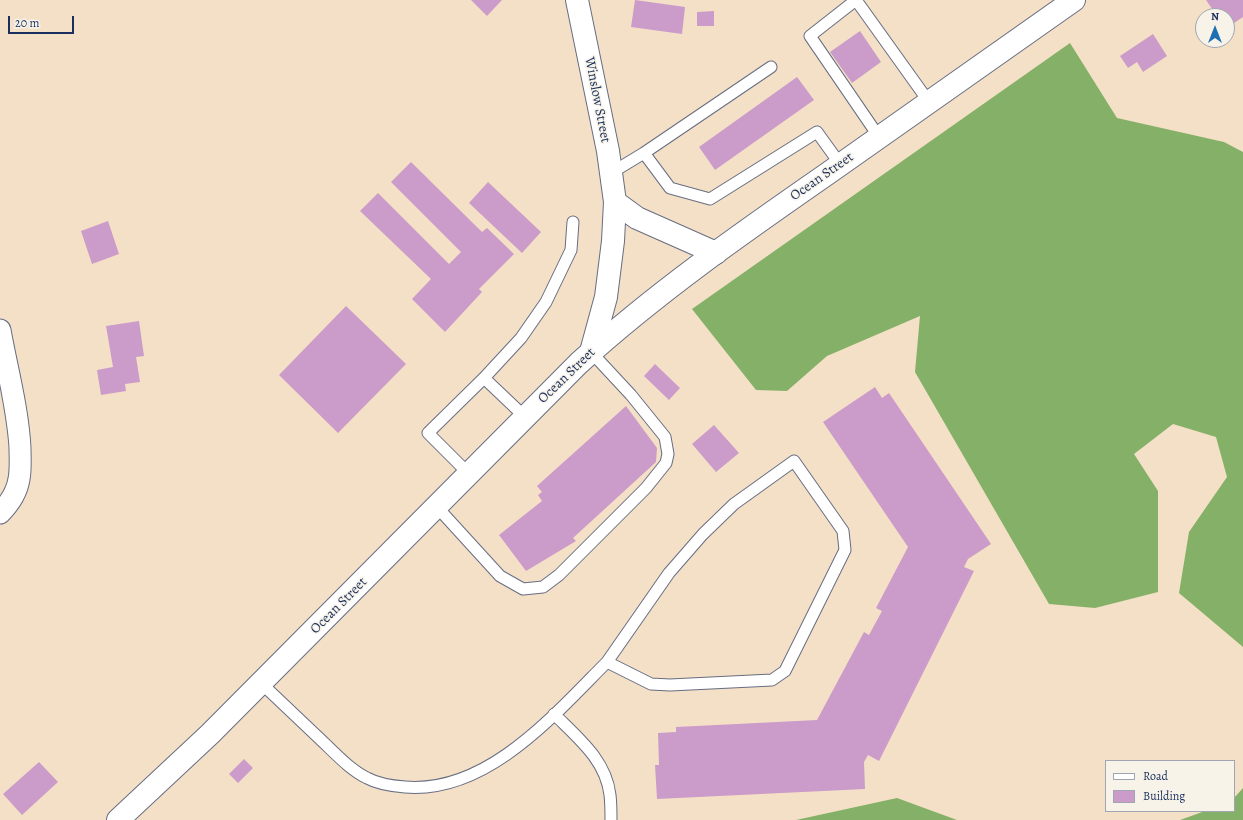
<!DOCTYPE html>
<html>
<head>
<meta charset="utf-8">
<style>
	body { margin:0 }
	#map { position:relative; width:1243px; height:820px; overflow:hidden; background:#f4e0c6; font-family:Alegreya,serif }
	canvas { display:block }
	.legend { position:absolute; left:1105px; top:760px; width:130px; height:52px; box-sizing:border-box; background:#f7f3e8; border:1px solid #9fa5b1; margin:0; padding:5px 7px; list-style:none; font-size:12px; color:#1b2f5e }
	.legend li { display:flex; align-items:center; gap:8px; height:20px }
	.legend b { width:20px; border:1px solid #9fa5b1 }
	.north { position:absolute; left:1195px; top:8px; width:40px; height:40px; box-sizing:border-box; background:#f7f3e8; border:1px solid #9fa5b1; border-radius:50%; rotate:0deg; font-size:11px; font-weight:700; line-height:16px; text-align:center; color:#1b2f5e }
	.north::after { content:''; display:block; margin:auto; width:14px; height:18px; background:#1f6fb2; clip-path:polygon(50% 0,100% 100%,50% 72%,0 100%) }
	.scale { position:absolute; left:8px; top:16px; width:66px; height:18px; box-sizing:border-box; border:2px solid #1b2f5e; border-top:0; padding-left:5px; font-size:12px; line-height:14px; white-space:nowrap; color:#1b2f5e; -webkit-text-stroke:3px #f7f3e8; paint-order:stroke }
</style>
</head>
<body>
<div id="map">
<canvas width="1243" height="820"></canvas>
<ul class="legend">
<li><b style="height:5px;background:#fff"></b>Road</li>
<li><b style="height:11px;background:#cb9cc9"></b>Building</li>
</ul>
<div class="north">N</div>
<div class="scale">20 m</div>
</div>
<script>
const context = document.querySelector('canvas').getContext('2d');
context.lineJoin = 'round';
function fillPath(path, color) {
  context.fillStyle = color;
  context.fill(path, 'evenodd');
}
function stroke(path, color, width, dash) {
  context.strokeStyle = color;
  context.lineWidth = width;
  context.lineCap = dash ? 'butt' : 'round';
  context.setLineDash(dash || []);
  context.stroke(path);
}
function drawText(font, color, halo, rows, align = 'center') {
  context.font = font + ' Alegreya,serif';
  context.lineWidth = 3;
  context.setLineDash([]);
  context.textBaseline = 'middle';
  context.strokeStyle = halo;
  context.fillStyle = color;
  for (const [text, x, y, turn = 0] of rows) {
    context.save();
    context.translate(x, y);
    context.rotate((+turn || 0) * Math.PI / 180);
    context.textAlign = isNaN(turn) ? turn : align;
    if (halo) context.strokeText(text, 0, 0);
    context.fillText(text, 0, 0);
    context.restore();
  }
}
fillPath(new Path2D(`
	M1070,43L1117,118L1224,142L1243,152V647L1179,593L1189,532L1227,477L1216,437L1173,424L1134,454L1158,491V592L1095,608L1049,604L915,372L920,316L827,356L787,391L756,390L692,309Z
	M1243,788V820H1180L1205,811H1234V798Z
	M897,798L957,820H796Z`), '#84b068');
fillPath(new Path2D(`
	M471,0H502L487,16Z
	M635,0L685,7L682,34L631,27Z
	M1206,0H1243V17L1234,23L1227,14L1224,16H1217Z
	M714,11V26H697V12Z
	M860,31L881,62L852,83L830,52Z
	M1153,34L1167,56L1143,72L1137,62L1128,68L1120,56Z
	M797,77L814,100L715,170L699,147Z
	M411,162L482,232L487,228L514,254L479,289L482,292L445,332L412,299L431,279L360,211L378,193L449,264L461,252L391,182Z
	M488,182L541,232L522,253L469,203Z
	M108,221L119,254L92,264L81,231Z
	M346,306L406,364L338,433L279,375Z
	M139,321L144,356L136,357L140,382L125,384L126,391L101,395L97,370L113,367L106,326Z
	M655,364L680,388L669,400L644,376Z
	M875,387L882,398L889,393L991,544L968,559L964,567L974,571L879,761L868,755L864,762L865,789L657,799L655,765H659L658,733L676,732V727L817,720L864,632L869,635L882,611L876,608L908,547L823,422Z
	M626,406L657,448L656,462L573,538L576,541L526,571L499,535L542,501L538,495L542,492L537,486Z
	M714,425L739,453L716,472L692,444Z
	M244,759L253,768L238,783L229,774Z
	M39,762L58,782L22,815L3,794Z`), '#cb9cc9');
const service = new Path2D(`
	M771,67L644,153L670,188L710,199L817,132L840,164
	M879,137L810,36L856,0L929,102
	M611,173L644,153
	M484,378L525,417
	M469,474L428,433L484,378L521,338L546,302L571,250L573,222
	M437,507L500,576L523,589L543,587L559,575L646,488L666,463L668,454L665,437L631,395L591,352
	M261,683C281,702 301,721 320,739C335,753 349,769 367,778C378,784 392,786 405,787C487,794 554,715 607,662L651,684L670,685L772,680L785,671L845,550L843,531L794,461L734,504L703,534L669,573L607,662
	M554,714C578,738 606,760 610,795C611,803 611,812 611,820`);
const minor = new Path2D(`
	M0,330C7,369 18,409 20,448C20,458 21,469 19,479C17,492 10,503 0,513`);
const tertiary = new Path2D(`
	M577,0L608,151L615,202L637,218L716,253
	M591,352L606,297L613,241L615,202`);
const secondary = new Path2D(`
	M118,820L210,734L579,363C656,293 742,233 827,174C909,116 992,58 1074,0`);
stroke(service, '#676d82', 13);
stroke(minor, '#676d82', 23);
stroke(tertiary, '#676d82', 24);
stroke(secondary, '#676d82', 24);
stroke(service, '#fff', 11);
stroke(minor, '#fff', 21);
stroke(tertiary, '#fff', 22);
stroke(secondary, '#fff', 22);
drawText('14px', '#1b2f5e', '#f7f3e8', [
	["Winslow Street",597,100,79],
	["Ocean Street",822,177,-35],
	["Ocean Street",567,376,-44],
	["Ocean Street",339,606,-45]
]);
</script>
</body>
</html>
